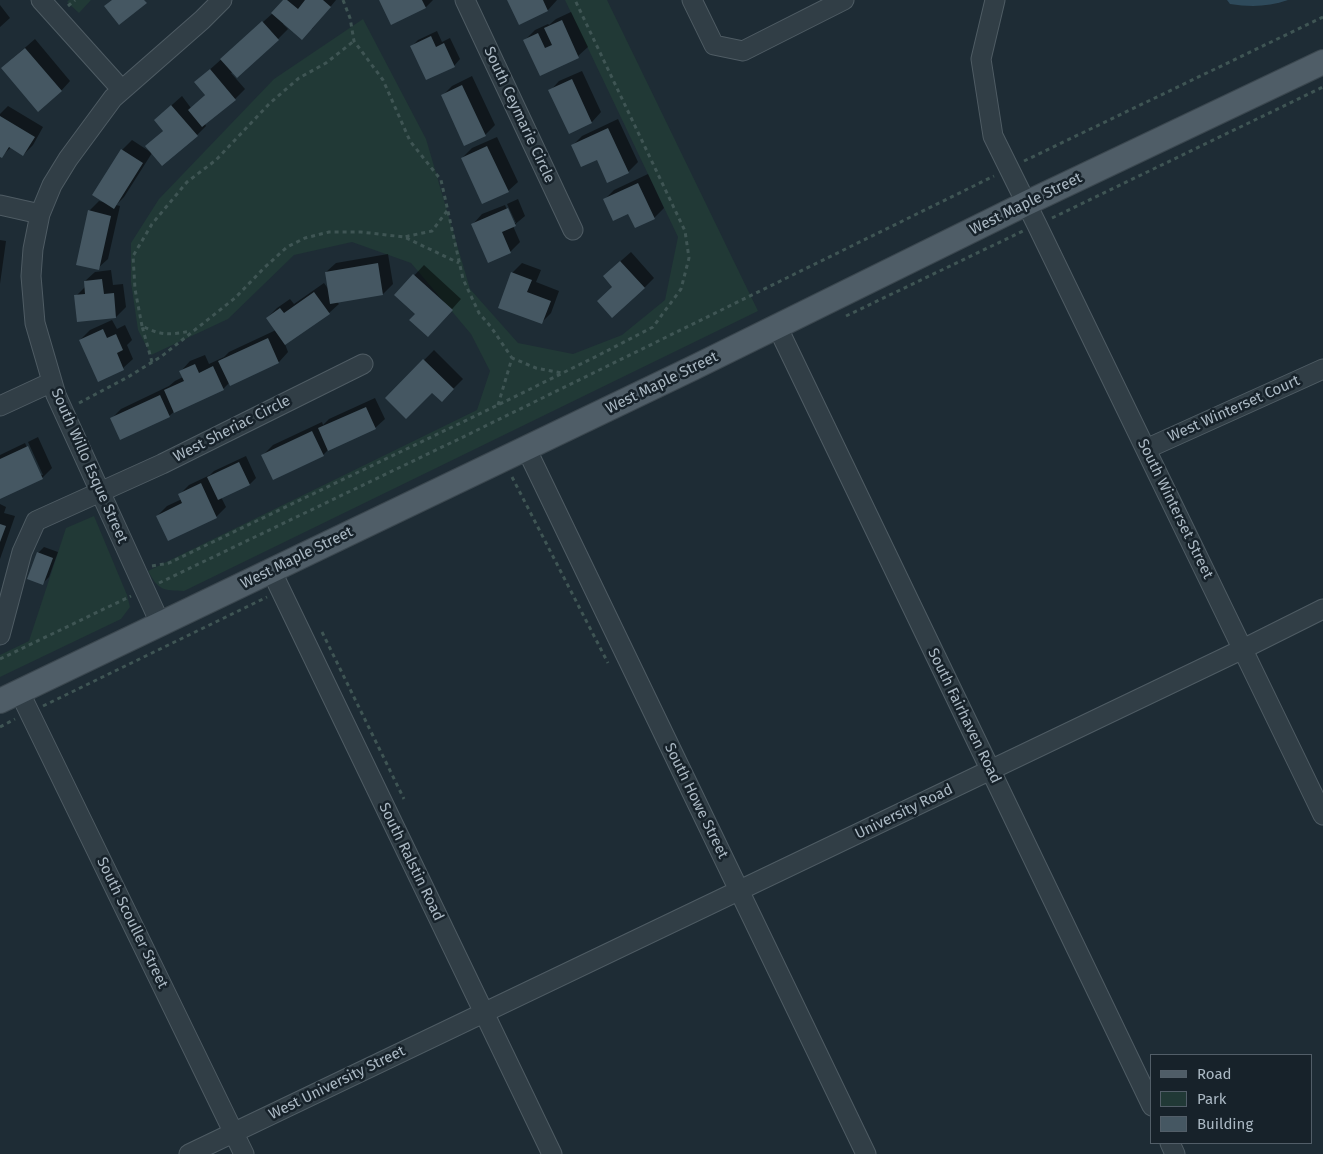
<!DOCTYPE html>
<html>
<head>
<meta charset="utf-8">
<style>
	body { margin:0 }
	#map { position:relative; width:1323px; height:1154px; overflow:hidden; background:#1e2c35; font-family:"Fira Sans",sans-serif }
	canvas { display:block }
	.legend { position:absolute; left:1150px; top:1054px; width:162px; height:90px; box-sizing:border-box; background:#17222a; border:1px solid #525e68; margin:0; padding:6px 9px; list-style:none; font-size:15px; color:#abb9c4 }
	.legend li { display:flex; align-items:center; gap:10px; height:25px }
	.legend b { width:25px; border:1px solid #525e68 }
</style>
</head>
<body>
<div id="map">
<canvas width="1323" height="1154"></canvas>
<ul class="legend">
<li><b style="height:6px;background:#4f5d67"></b>Road</li>
<li><b style="height:14px;background:#213936"></b>Park</li>
<li><b style="height:14px;background:#455762"></b>Building</li>
</ul>
</div>
<script>
const context = document.querySelector('canvas').getContext('2d');
context.lineJoin = 'round';
function fillPath(path, color) {
  context.fillStyle = color;
  context.fill(path, 'evenodd');
}
function stroke(path, color, width, dash) {
  context.strokeStyle = color;
  context.lineWidth = width;
  context.lineCap = dash ? 'butt' : 'round';
  context.setLineDash(dash || []);
  context.stroke(path);
}
function drawText(font, color, halo, rows, align = 'center') {
  context.font = font + ' "Fira Sans",sans-serif';
  context.lineWidth = 5;
  context.setLineDash([]);
  context.textBaseline = 'middle';
  context.strokeStyle = halo;
  context.fillStyle = color;
  for (const [text, x, y, turn = 0] of rows) {
    context.save();
    context.translate(x, y);
    context.rotate((+turn || 0) * Math.PI / 180);
    context.textAlign = isNaN(turn) ? turn : align;
    if (halo) context.strokeText(text, 0, 0);
    context.fillText(text, 0, 0);
    context.restore();
  }
}
fillPath(new Path2D(`
	M69,0H91L79,13L67,2Z
	M565,0H607L758,311L184,591C163,590 159,591 148,571L477,410L490,371L471,334L411,263L352,242L294,255L228,319L151,355L138,330L131,282V243L159,199L274,79L363,19L426,139L470,289L518,343L573,354L622,335L665,300L678,237Z
	M94,516L127,595L130,607L121,619L0,677V655L29,641L66,528Z`), '#213936');
fillPath(new Path2D(`
	M1227,0H1288C1268,7 1250,7 1230,4Z`), '#2e4a5b');
fillPath(new Path2D(`
	M284,0H336L312,29L284,23L283,24L288,29L278,39L237,76L233,72L231,73L245,89L235,99L205,124L206,126L197,135L147,146L164,130L155,120L182,96L191,108L206,94V73L273,13Z
	M381,0H433L426,7Z
	M508,0H557L548,10L519,23Z
	M0,5L10,18L0,27Z
	M571,12L588,47L578,56L541,74L525,40L535,30L548,24L549,25L556,19Z
	M437,31L442,42L450,38L460,59L454,66L412,46L418,40Z
	M35,39L70,81L61,91L12,59Z
	M582,71L601,112L592,122L569,133L550,91L559,81Z
	M472,76L495,125L485,135L442,96L452,86Z
	M8,106L43,127L33,145L23,155L11,147L2,156L0,155V114Z
	M618,119L638,162L628,172L597,158L573,145L582,136Z
	M497,137L518,182L508,191L462,158L472,148Z
	M132,140L152,153L124,197L116,205L120,206L108,259L98,268L89,211L99,201L107,203L122,150Z
	M648,174L664,208L654,218L629,212L604,200L614,190Z
	M518,199L525,216L513,226L520,242L510,252L473,224L482,214L505,205L513,223H516L507,204Z
	M0,240L6,241L0,284Z
	M631,252L654,278L644,288L614,286V267Z
	M388,254L393,284L383,294L337,302L339,304L329,313L285,344L288,352L279,362L230,384L229,383L223,389L175,411L169,416L111,419L121,409L169,386L175,381L183,377L181,371L190,361L205,355L209,364L224,357L229,352L276,330L267,318L277,308L290,299L294,304L324,283L329,290L326,272L336,263Z
	M522,263L541,270L536,282L559,291L551,313L541,323L512,273Z
	M424,265L461,299L437,326L396,295Z
	M111,270L113,285L123,284L126,307L116,317L76,296L86,286L85,281L95,272Z
	M112,320L117,329L125,325L132,340L127,345L133,359L123,368L80,340L90,330Z
	M434,350L463,379L442,400L432,391L387,398Z
	M375,398L385,419L375,428L328,450L323,455H263L273,445L322,422L323,425L329,419Z
	M38,437L52,468L42,478L0,497V455L25,443L40,475H43L28,442Z
	M246,456L256,478L250,484L221,497L226,507L216,517L157,516L167,506L182,499L180,494L189,485L210,475L214,471Z
	M0,504L6,507L4,513L15,516L0,559Z
	M44,547L58,552L49,577L43,583L38,553Z`), '#0007');
fillPath(new Path2D(`
	M112,0H144L147,3L119,25L104,6Z
	M283,0H287L298,9L305,0H323L331,7L302,40L271,13Z
	M379,0H422L426,8L391,25Z
	M507,0H543L548,11L519,25Z
	M562,20L579,58L540,76L523,40L538,33L545,48L552,45L544,28Z
	M262,21L279,40L237,78L220,59Z
	M431,36L436,47L444,43L455,67L426,80L410,46Z
	M25,48L62,91L38,112L1,68Z
	M210,69L236,100L202,127L188,110L205,95L194,82Z
	M572,79L592,123L569,134L548,90Z
	M462,85L486,136L464,146L441,95Z
	M171,105L198,136L162,166L145,146L163,131L154,120Z
	M0,116L35,137L23,156L9,147L2,158L0,157Z
	M608,128L629,173L607,183L597,160L581,167L571,145Z
	M487,146L509,192L482,204L461,158Z
	M121,149L143,163L114,209L92,195Z
	M638,183L655,219L635,228L628,214L613,221L603,199Z
	M508,208L516,226L502,232L511,253L488,263L471,224Z
	M88,210L111,216L99,270L76,265Z
	M620,261L645,288L612,318L597,301L612,287L603,276Z
	M378,263L383,295L330,304L325,272Z
	M511,272L532,280L527,292L551,301L542,324L498,308Z
	M413,274L453,310L428,337L409,320L415,314L394,295Z
	M102,279L104,294L114,293L116,318L77,322L74,295L85,294L84,281Z
	M314,292L330,314L285,345L266,318L280,308L284,313Z
	M103,329L107,338L116,334L123,350L117,353L124,370L98,382L79,340Z
	M268,338L279,363L230,386L218,361Z
	M423,359L454,389L442,402L432,393L406,419L385,398Z
	M195,364L199,373L213,366L224,390L174,413L164,390L184,381L179,371Z
	M160,395L170,417L120,440L110,418Z
	M366,407L376,429L328,451L318,428Z
	M312,431L324,456L273,480L261,455Z
	M28,446L43,479L0,499V459Z
	M239,462L250,485L218,500L207,477Z
	M201,483L217,518L168,541L156,516L182,503L178,494Z
	M0,524L6,526L0,542Z
	M37,552L53,558L43,585L27,579Z`), '#455762');
const minor = new Path2D(`
	M41,0L122,90
	M465,0L573,230
	M692,0L714,45L743,51L844,0
	M995,0L981,59L993,136L1037,225L1323,815
	M0,205L40,214
	M777,326L1152,1106
	M0,406L52,382
	M526,448L866,1154
	M1146,449L1323,369
	M271,570L552,1154
	M160,623L56,395L35,323L31,276L33,249L40,214L52,185L68,159L113,98L202,20L222,0
	M0,635L22,552L36,521L162,464L363,364
	M19,691L244,1154
	M1170,1143L1175,1154
	M189,1154L1243,649L1323,609`);
const major = new Path2D(`
	M0,701L693,368L1027,203L1323,62`);
stroke(minor, '#4f5c64', 21);
stroke(major, '#3b474f', 26);
stroke(new Path2D(`
	M343,0L350,18L354,41L383,80L410,141L441,180L463,279L479,313L491,327L512,358
	M68,6L75,0
	M1024,161L1323,17
	M447,211L432,231L404,237L459,263
	M1052,218L1323,87
	M846,316L1023,231
	M142,326L135,289L133,256L152,224L187,182L216,160L270,103L299,78L326,63L354,41
	M152,362L142,326C162,336 169,335 191,331
	M79,403L128,377L162,356L235,298L264,268L287,247L305,238L329,232H361L404,237
	M498,405L512,358L536,368L562,373
	M512,477L608,663
	M152,566L169,563L498,405L599,355L653,327L681,289L689,258L685,231L575,0
	M159,583L461,438L994,176
	M322,632L404,799
	M0,659L131,596
	M43,706L267,597
	M0,727L15,719`), '#3f5554', 3, [4, 4]);
stroke(minor, '#313e46', 19);
stroke(major, '#4f5d67', 24);
drawText('15px', '#abb9c4', '#17222a', [
	["South Ceymarie Circle",519,115,65],
	["West Maple Street",1026,204,-26],
	["West Maple Street",662,383,-26],
	["West Winterset Court",1234,409,-24],
	["West Sheriac Circle",232,429,-27],
	["South Willo Esque Street",89,466,66],
	["South Winterset Street",1175,509,64],
	["West Maple Street",297,558,-26],
	["South Fairhaven Road",964,716,64],
	["South Howe Street",696,801,64],
	["University Road",904,812,-26],
	["South Ralstin Road",411,862,64],
	["South Scouller Street",132,923,64],
	["West University Street",337,1083,-26]
]);
</script>
</body>
</html>
